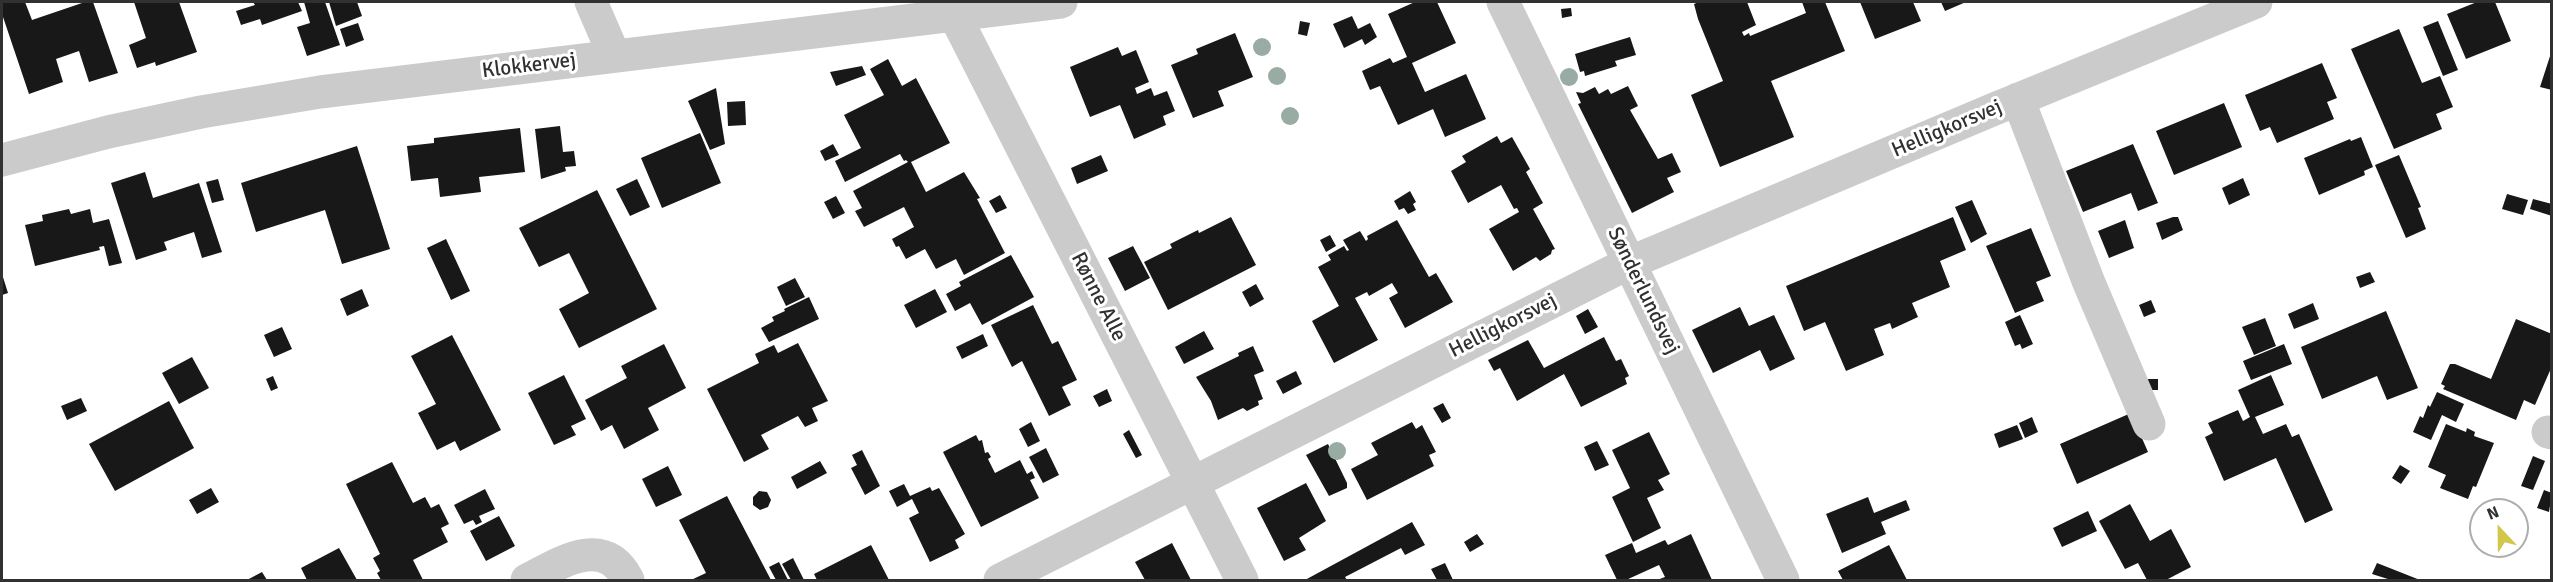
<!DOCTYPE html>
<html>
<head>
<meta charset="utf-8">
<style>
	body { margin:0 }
	#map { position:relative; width:2553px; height:582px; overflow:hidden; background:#fff; font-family:Signika,sans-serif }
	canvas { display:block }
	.frame { position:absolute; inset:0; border:3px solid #313131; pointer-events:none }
	.north { position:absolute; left:2469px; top:498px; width:60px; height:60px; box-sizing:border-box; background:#fff; border:2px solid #adadad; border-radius:50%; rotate:338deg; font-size:16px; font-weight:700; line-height:24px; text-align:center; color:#313131 }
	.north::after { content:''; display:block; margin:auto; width:21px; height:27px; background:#d1c84b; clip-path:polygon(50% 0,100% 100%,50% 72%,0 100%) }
</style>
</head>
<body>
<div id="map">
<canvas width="2553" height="582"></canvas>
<div class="frame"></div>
<div class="north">N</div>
</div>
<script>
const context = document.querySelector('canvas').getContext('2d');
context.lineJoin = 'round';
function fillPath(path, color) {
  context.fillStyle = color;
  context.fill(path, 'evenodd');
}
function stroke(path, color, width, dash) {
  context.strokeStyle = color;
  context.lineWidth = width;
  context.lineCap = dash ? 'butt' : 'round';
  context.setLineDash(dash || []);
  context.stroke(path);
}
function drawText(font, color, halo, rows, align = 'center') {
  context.font = font + ' Signika,sans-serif';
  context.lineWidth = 6;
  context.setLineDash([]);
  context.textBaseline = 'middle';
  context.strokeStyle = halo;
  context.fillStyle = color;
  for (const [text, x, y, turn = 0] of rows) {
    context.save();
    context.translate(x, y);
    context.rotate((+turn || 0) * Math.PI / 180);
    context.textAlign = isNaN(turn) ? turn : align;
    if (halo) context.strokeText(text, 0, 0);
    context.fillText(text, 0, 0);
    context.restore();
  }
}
fillPath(new Path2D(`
	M2,2H25L32,20L85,2H93L118,73L89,82L79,51L56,59L63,82L29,94L2,14Z
	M134,2H179L197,52L156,66L155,62L137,68L129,45L146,38Z
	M253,2H298L302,11L262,25L260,19L241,25L236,11L255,5Z
	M304,2H325L340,45L307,56L297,27L310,23Z
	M329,2H357L362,16L336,26Z
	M1415,2H1437L1456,43L1412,63L1425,92L1466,74L1486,119L1445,137L1433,109L1398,125L1380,86L1370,90L1362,71L1390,58L1393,63L1407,57L1388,14Z
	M1699,2H1747L1756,25L1742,32L1744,36L1749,33L1750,36L1806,13L1802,2H1825L1845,51L1771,81L1794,137L1720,167L1691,95L1723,81L1698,19L1694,4Z
	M1860,2H1913L1921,21L1875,39Z
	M1941,2H1966L1945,11Z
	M2477,2H2495L2511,41L2466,59L2447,14Z
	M1571,8L1572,16L1562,18L1561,9Z
	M1352,16L1358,29L1370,23L1377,37L1365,45L1362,39L1344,48L1333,24Z
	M1300,21L1310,23L1307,36L1298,34Z
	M2438,21L2458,70L2443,76L2423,27Z
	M358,23L364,40L346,47L340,29Z
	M2399,29L2422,83L2440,76L2453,107L2436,114L2442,129L2394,149L2351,49Z
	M1235,33L1253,77L1218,91L1224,106L1193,118L1171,65L1198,54L1196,49Z
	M1630,37L1636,55L1615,61L1617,66L1585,76L1584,71L1580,72L1575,54Z
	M1118,47L1122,56L1136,50L1149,82L1135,88L1137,94L1151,88L1154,96L1167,91L1175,111L1163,116L1166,125L1134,139L1120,105L1090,117L1070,67Z
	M2552,50V90L2540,87Z
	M888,59L902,86L916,78L950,143L911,162L926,192L964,172L980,198L977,199L1005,253L964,275L956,259L936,269L925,249L906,259L899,246L896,247L892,239L914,227L904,207L864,227L855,211L862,208L853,191L908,162L906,160L904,161L900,154L845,182L835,161L861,148L844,115L884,95L870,69Z
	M2322,63L2337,98L2327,102L2334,119L2277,143L2270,127L2260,131L2245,95Z
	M862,66L866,75L836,86L830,72Z
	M1628,86L1638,106L1630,110L1658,159L1672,153L1681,172L1667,178L1674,192L1632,213L1578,104L1581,103L1576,92L1583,93L1595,87L1599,94L1608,89L1611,94Z
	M716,88L725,144L710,150L688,101Z
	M745,101L746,125L728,126L727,102Z
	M2224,103L2242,147L2174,175L2156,131Z
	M560,126L563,152L574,151L576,166L565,167L566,171L541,179L535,129Z
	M520,128L525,172L479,177L481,192L440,197L438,178L411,181L407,146L434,143V138Z
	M700,133L721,183L662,208L641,158Z
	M1497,136L1501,143L1512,137L1530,169L1526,172L1543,203L1533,209L1555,249L1552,250L1551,254L1540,261L1536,257L1513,271L1489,229L1519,212L1517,208L1514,209L1501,185L1468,203L1451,171L1466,162L1462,156Z
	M2361,137L2373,167L2364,171L2365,175L2319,195L2304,158L2350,139L2351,141Z
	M833,144L839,155L825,161L820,151Z
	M2133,144L2158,203L2138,211L2131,193L2083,212L2066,171Z
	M357,146L390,249L342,264L325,210L256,232L241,183Z
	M1101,155L1108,171L1077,184L1071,168Z
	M2399,155L2421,207L2418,208L2426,229L2406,238L2375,165Z
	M145,172L153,198L199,183L222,252L202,258L194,232L164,242L167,250L136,260L111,183Z
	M2243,178L2250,195L2229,205L2222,188Z
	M218,179L224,200L212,203L206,182Z
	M637,179L650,207L630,216L616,189Z
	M597,190L657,309L579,348L559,309L589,293L569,253L539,267L519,228Z
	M1410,191L1416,202L1413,204L1416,210L1408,214L1404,208L1399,210L1394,201Z
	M2507,194L2528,200L2523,215L2502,209Z
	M1000,195L1007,208L996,213L989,201Z
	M836,196L845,213L833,219L824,202Z
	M2533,199L2552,204V216L2530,209Z
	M1972,200L1987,234L1971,243L1955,207Z
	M69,209L71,214L90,209L93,223L109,219L122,263L109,266L104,246L99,247L100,250L35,266L25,225L43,221L42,215Z
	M1231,217L1256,265L1168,310L1144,262L1172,248L1170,244L1198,230L1199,233Z
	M1953,217L1966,250L1940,261L1950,287L1912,303L1918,317L1892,329L1890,323L1874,329L1884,355L1846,371L1825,322L1804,331L1786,286Z
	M2173,217H2178L2183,230L2162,240L2156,223Z
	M1397,220L1429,277L1436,273L1453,302L1405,328L1389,298L1398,293L1392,283L1369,296L1367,292L1355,298L1378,340L1334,363L1312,321L1339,306L1318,267L1331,260L1328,255L1344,246L1347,251L1349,250L1343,240L1360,231L1366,241L1368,239L1367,236Z
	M2125,220L2134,248L2109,258L2098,231Z
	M2031,228L2051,276L2036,282L2044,301L2015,313L1986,246Z
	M1330,235L1336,246L1326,252L1320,240Z
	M446,239L470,291L451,300L427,248Z
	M1133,246L1150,278L1125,291L1108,258Z
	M1011,255L1034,297L982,325L970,303L955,311L946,294L961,286L959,282Z
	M2370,272L2375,282L2360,288L2356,277Z
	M2,274L8,293L2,295Z
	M795,278L805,297L786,306L777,287Z
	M1256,284L1264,299L1250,307L1242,292Z
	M362,289L369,306L347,316L340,299Z
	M935,289L947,312L916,328L904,305Z
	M809,297L819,319L769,342L761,328L774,321L772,317L785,311L784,309Z
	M2151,300L2156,312L2144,317L2139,305Z
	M2313,303L2319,319L2294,329L2288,314Z
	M1033,305L1052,344L1058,341L1077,380L1062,387L1071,405L1049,416L1022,361L1012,367L991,325Z
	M1740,307L1749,326L1774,315L1795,359L1770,371L1760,350L1713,373L1692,330Z
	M1588,309L1598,327L1585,334L1576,316Z
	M2386,311L2418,388L2387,400L2377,376L2322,399L2301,347Z
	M2020,315L2033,344L2022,349L2020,344L2015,346L2005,322Z
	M2265,318L2276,346L2254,355L2242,327Z
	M2516,319L2552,334V366L2535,405L2524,400L2516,420L2443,389L2445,386L2441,384L2450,364H2455L2491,379Z
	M282,327L292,349L274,357L264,335Z
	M1204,331L1214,349L1184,364L1175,347Z
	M983,334L988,346L962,359L956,347Z
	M452,335L501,430L460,451L455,441L437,450L418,413L436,404L411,356Z
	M1604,337L1616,361L1621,359L1629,376L1625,378L1627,384L1581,407L1564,374L1517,401L1500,368L1494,371L1488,360L1528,340L1544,368Z
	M798,343L828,401L812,408L818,421L805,427L798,416L761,435L769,449L744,462L707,389L759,363L755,354L774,345L778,353Z
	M664,344L686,388L648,408L659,430L624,449L612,425L601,431L585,400L627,378L621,366Z
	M2284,344L2292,364L2251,380L2243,361Z
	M1253,346L1264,371L1254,375L1263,399L1258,401L1259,405L1247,411L1243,408L1218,420L1211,401L1196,377L1239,356L1238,353Z
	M192,357L209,388L179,404L162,373Z
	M1296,371L1302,384L1283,394L1276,381Z
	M564,375L586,419L571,426L576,435L554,445L528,393Z
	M2271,375L2284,405L2255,417L2263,434L2286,424L2292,437L2299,434L2333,510L2305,523L2276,458L2224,481L2205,437L2213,433L2208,423L2238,410L2243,421L2250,417L2238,390Z
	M273,376L278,388L271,391L266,379Z
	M2147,379H2158V390H2147Z
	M1107,389L1112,401L1099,407L1093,396Z
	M2437,392L2464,404L2456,422L2442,415L2431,440L2413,432L2420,416L2423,418L2428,405L2430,407Z
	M81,398L87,411L67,420L61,406Z
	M169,401L194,448L115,491L89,444Z
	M1443,403L1451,418L1442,423L1433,408Z
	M2131,413L2148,452L2077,484L2060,444Z
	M2032,417L2038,432L2025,438L2019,423Z
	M1031,422L1040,441L1028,447L1019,429Z
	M1412,422L1416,429L1422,425L1436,452L1429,455L1434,466L1367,500L1351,469L1378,455L1371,443Z
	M2446,424L2466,432L2467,428L2475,432L2474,436L2494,443L2476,487L2473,486L2468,499L2440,488L2446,475L2428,467Z
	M2017,425L2023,439L1999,448L1994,434Z
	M1129,430L1142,455L1136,458L1123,434Z
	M1649,432L1670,474L1658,480L1664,490L1647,498L1661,528L1633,542L1612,497L1630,488L1612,450Z
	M976,435L979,441L982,440L985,453L988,452L991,457L988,459L995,473L1020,460L1027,474L1032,471L1035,478L1030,480L1039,498L981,527L943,452Z
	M1597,441L1609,465L1595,471L1584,447Z
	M1328,444L1347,483V488L1329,496L1306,455Z
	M1046,448L1059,475L1043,483L1029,457Z
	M862,450L880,486L865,495L851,468L857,465L852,455Z
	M2533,456L2545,461L2533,490L2521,486Z
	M820,461L827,473L797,489L791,477Z
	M392,462L413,503L425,497L431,508L439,504L449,524L441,528L448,542L413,560L423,580H381L377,573L380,571L373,558L380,554L346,484Z
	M2400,465L2410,471L2401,484L2392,478Z
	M668,466L682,495L656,507L642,479Z
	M1306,483L1326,521L1299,538L1306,550L1284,561L1257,508Z
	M904,484L910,496L930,487L932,491L939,488L965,534L955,540L959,548L930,562L909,518L919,513L912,499L897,507L889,491Z
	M211,488L219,502L197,514L189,500Z
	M485,489L495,509L479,516L482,522L476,525L473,520L464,524L454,505Z
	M2544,490L2552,493L2549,512L2537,508Z
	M759,491L767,492L771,500L768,507L760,510L753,505V497Z
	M727,496L771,580H691L706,573L679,520Z
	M1868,497L1874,513L1906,500L1910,510L1881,522L1886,534L1842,553L1826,514Z
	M2130,504L2150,541L2171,529L2191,567L2166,580H2147L2138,563L2125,569L2099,521Z
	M2088,511L2097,531L2062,547L2053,528Z
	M499,516L515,546L486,561L470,531Z
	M1412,522L1425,545L1405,555L1401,548L1345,577L1347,580H1305Z
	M1477,534L1484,544L1470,552L1464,542Z
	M1691,534L1712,580H1657L1665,577L1659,565L1626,580H1617L1605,555L1632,543L1636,553L1665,540L1668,545Z
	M1172,543L1191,580H1145L1135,562Z
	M871,545L889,580H817L814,574Z
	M1889,545L1907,580H1843L1838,571Z
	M339,548L357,580H307L301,568Z
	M793,558L804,580H791L782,564Z
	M779,562L788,580H776L769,567Z
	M1445,563L1453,580H1437L1431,569Z
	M2377,563L2420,580H2391L2372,574Z
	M262,572L267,580H247Z`), '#181818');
stroke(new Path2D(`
	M591,2L614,55
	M1503,2L1783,580
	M954,14L1242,580
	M2018,99L2089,283L2149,424
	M2,160L108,132L201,112L320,92L1061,2
	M2548,432L2552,433
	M527,580C560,563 604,533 628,580
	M1000,580L1629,263L1992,110L2256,2`), '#cbcbcb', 33);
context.fillStyle = '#98aca3';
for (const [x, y] of [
	[1262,47],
	[1277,76],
	[1569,77],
	[1290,116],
	[1337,451]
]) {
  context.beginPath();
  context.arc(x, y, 9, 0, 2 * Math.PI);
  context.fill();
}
drawText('21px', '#313131', '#fff', [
	["Klokkervej",529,66,-7],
	["Helligkorsvej",1947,129,-23],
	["Sønderlundsvej",1643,291,64],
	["Rønne Alle",1098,297,63],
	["Helligkorsvej",1503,326,-27]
]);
</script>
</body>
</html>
